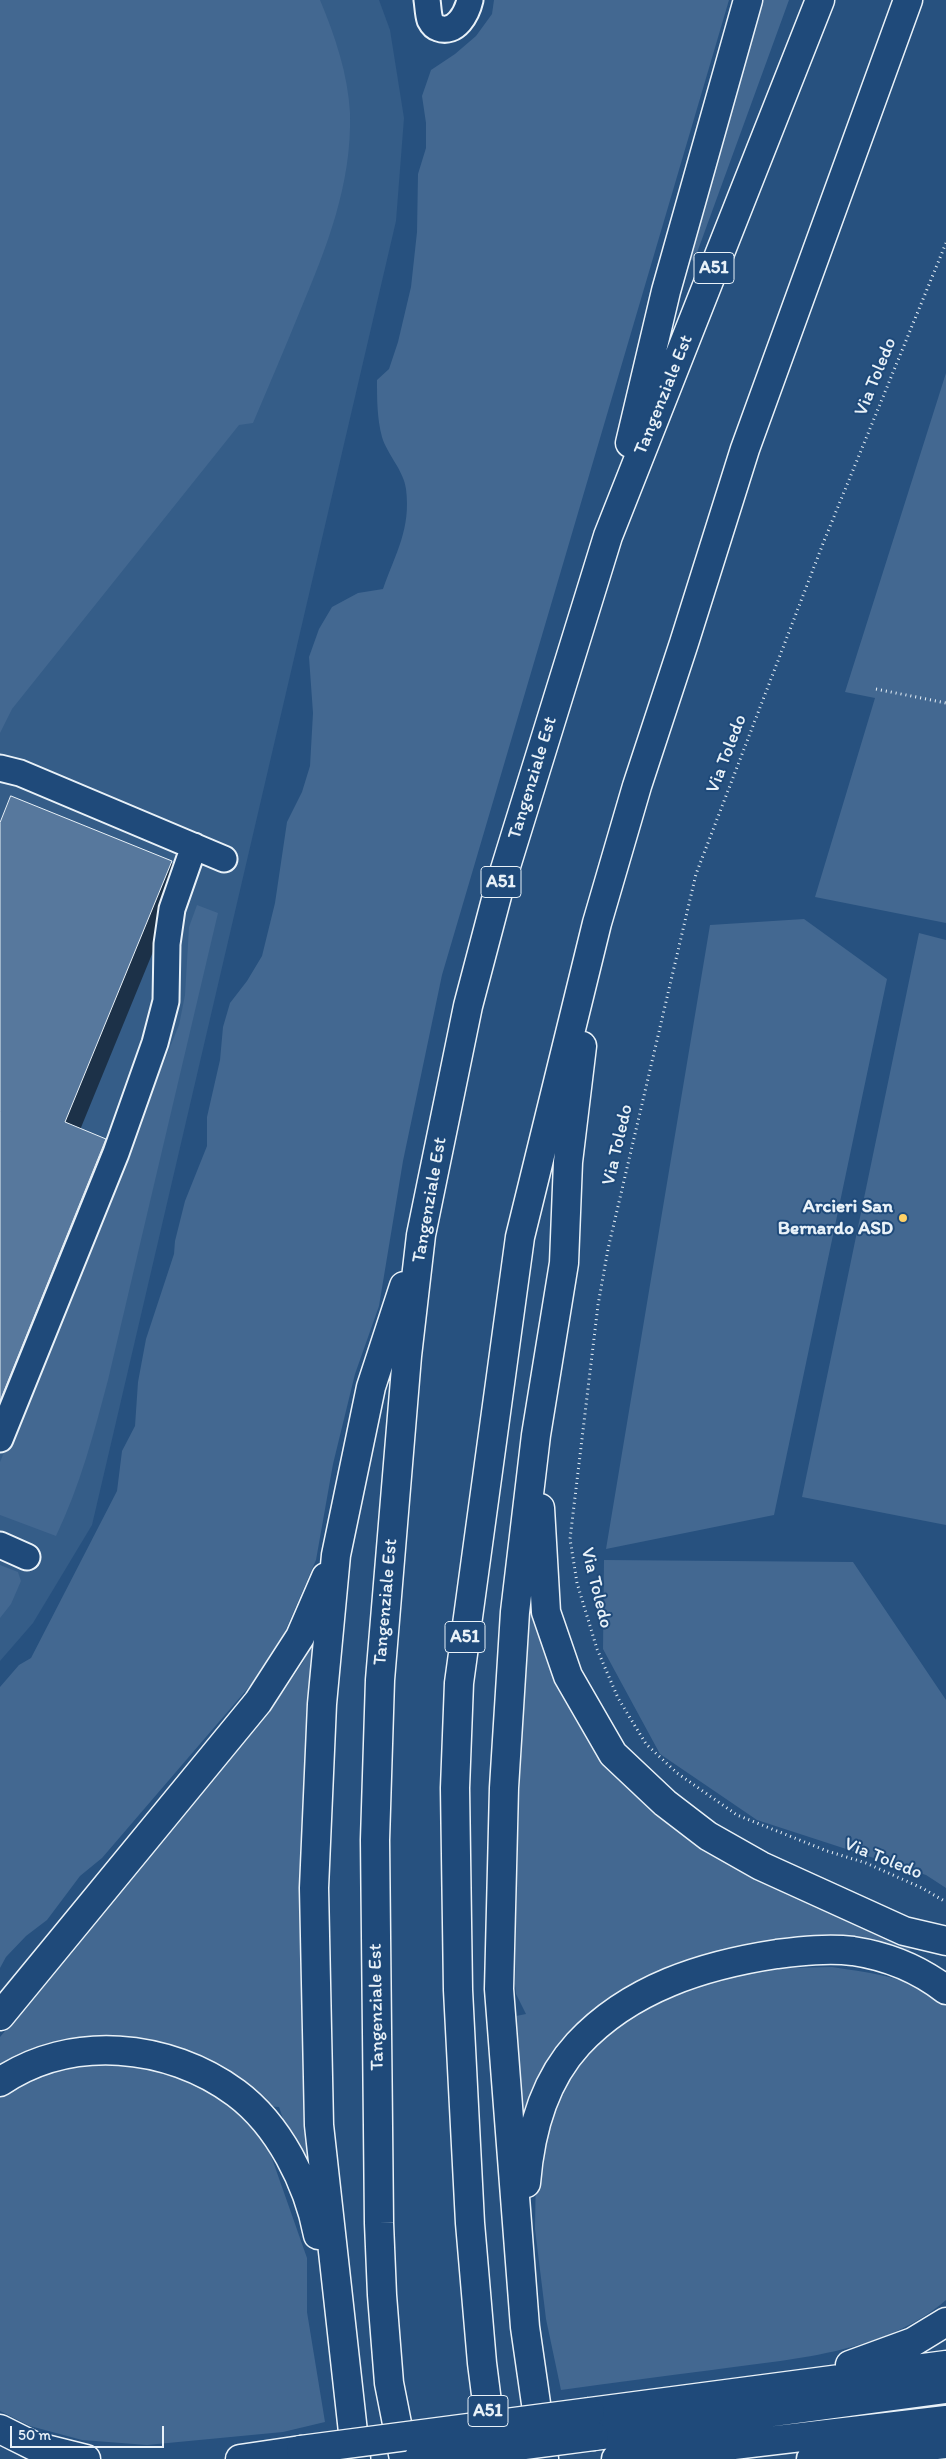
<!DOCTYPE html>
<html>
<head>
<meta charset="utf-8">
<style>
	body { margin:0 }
	#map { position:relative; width:946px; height:2459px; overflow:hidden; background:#27517f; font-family:Itim,sans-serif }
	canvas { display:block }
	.scale { position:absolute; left:10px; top:2426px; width:154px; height:22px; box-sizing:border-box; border:2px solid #e8f1f8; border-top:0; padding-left:6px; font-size:15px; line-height:18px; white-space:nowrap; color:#e8f1f8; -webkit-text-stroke:4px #1f4a7a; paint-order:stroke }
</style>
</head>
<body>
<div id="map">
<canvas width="946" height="2459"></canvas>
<div class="scale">50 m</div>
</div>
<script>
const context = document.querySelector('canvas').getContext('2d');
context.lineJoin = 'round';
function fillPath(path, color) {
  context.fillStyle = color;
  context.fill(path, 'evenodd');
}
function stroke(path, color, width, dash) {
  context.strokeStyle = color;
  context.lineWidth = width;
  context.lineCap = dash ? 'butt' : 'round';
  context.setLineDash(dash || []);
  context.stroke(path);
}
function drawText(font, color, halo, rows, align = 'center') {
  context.font = font + ' Itim,sans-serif';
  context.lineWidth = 4;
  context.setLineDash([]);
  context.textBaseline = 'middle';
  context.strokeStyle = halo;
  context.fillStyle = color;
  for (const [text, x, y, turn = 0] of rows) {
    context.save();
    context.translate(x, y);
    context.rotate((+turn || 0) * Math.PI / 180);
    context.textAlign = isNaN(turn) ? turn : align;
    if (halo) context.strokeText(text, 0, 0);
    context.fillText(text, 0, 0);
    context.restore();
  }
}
fillPath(new Path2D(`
	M0,0H379L390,30L404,118L396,221L92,1525L33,1623L0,1661Z`), '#355d88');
fillPath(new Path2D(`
	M0,0H320C335,36 348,74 350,113C352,184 327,247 300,311C285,348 269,385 253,423L239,425L12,709L0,733Z
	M494,0H729L442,975L403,1161L379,1306L355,1374L333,1464L316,1560L273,1659L102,1858L80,1876L47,1920L26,1936L6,1957L0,1968V1687L19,1665L31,1658L117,1491L122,1451L135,1426L138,1382L146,1339L174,1254L175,1241L185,1201L207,1146V1117L220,1060L223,1027L230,1003L247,981L262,956L275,903L287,822L302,792L310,766L313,713L309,657L319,629L332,607L358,593L383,589C396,552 411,529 406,489C404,471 387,454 382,437C377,418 377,399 377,380L389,369L398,342L411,287L417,232L418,174L426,148V123L422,96L431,70L455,54L476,36L492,14Z
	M762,0H789L694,261L689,259Z
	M946,373V923L815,897L875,698L845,692Z
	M197,905L218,913L108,1380C94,1433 80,1486 56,1536L0,1515V1462L179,1025L185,995L189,927Z
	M804,919L887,979L774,1515L606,1549L710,925Z
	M919,933L946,940V1525L802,1497Z
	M604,1560L853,1562L946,1700V1888L926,1875L757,1820L660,1754L603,1649Z
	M0,1565L18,1572L21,1581L11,1604L0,1618Z
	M534,1573L543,1625L682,1833L727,1863L784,1891L911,1947L908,1954L709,1955L652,1975L602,2005L520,2133L516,2016L526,2014L516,1994L515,1984C517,1847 520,1710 534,1573Z
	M310,1646L317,1647L314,2180L289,2136L279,2107L266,2106L180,2049C127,2030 46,2033 0,2067V2037L268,1714L303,1662Z
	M832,1967C875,1974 911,1976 946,2005V2300C884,2354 790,2359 712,2370C662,2376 612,2383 561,2390L546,2319L535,2229L536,2166L552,2107L574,2069L610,2026L666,1998L745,1969Z
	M86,2063H143L186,2072L230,2104L263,2133L307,2258V2312L325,2422L283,2432L147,2445L82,2440L30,2426L0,2411V2096C26,2077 55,2070 86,2063Z`), '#436891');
fillPath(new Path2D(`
	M0,826L171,862L184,876L80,1130L105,1140L118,1153L0,1447Z`), '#0007');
const building = new Path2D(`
	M11,796L172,861L65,1122L106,1139L0,1401V823Z`);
fillPath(building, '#57789d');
stroke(building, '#e8f1f8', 1);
const minor = new Path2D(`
	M427,0C428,6 428,14 430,20C432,24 434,27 438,28C456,35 467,13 470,0
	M0,768L20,773L224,859
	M0,1439L116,1153L155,1043L166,1001L167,944L172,909L194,846
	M0,1545L27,1557`);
const highway = new Path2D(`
	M630,443L666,291L748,0
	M540,1508L546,1612L568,1676L613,1754L665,1803L708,1836L761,1866L904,1931L946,1941
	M0,2016L258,1702L300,1637L326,1577
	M0,2082C71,2034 168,2043 236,2093C279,2125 308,2183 318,2235
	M526,2183C530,2132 543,2082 578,2044C630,1988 704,1965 777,1954C802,1951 828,1948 853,1951C886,1956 919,1969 946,1990
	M850,2365L913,2342L946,2322
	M590,2412L946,2365
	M0,2429L34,2446L86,2459
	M594,2436L946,2389
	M493,2449L482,2363L470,2223L458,1990L455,1788L459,1683L520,1237L597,923L637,786L684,643L745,449L908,0
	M240,2459L301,2450
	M356,2459L319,2125L314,1888L322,1704L336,1555L371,1387L404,1286
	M404,2459L389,2383L382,2295L379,2223L375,1840L380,1680L407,1356L421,1235L468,1006L498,892L608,536L820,0
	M544,2459L525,2327L499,1989L504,1788L515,1612L536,1435L564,1263L568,1162L582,1046
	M616,2459L946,2420
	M811,2459L946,2444`);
stroke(minor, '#e8f1f8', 29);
stroke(highway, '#e8f1f8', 31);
stroke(new Path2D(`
	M946,243L824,541L696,874L608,1249L598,1305L570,1539L577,1583L597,1649L618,1698L646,1744L677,1773L737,1815L827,1851L866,1863L922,1888L946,1902
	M876,689L946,703`), '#e8f1f8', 3, [1, 4]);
stroke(minor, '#1f4a7a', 25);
stroke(highway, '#1f4a7a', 28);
const highwayBridge = new Path2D(`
	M301,2450L590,2412
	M418,2459L594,2436`);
stroke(highwayBridge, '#e8f1f8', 31, []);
stroke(highwayBridge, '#1f4a7a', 28);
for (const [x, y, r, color] of [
	[903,1218,5,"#ffd166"]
]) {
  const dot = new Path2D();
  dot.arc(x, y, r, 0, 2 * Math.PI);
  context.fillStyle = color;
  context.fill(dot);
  stroke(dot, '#1f4a7a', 2);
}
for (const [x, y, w] of [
	[714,268,40],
	[501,882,40],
	[465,1637,40],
	[488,2411,40]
]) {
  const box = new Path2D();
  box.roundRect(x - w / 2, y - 15.5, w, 31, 4);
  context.fillStyle = '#1f4a7a';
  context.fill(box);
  stroke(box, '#e8f1f8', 1);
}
drawText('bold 18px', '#e8f1f8', null, [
	["A51",714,268],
	["A51",501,882],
	["A51",465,1637],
	["A51",488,2411]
]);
drawText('19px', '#e8f1f8', '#1f4a7a', [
	["Via Toledo",876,377,-68],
	["Tangenziale Est",664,395,-68],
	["Via Toledo",727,754,-69],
	["Tangenziale Est",533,778,-73],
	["Via Toledo",618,1145,-77],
	["Tangenziale Est",430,1200,-80],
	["Via Toledo",596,1588,76],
	["Tangenziale Est",386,1602,-85],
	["Via Toledo",883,1859,22],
	["Tangenziale Est",377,2007,-91]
]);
drawText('bold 19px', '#e8f1f8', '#1f4a7a', [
	["Arcieri San",893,1207],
	["Bernardo ASD",893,1229]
], 'right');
</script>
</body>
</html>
